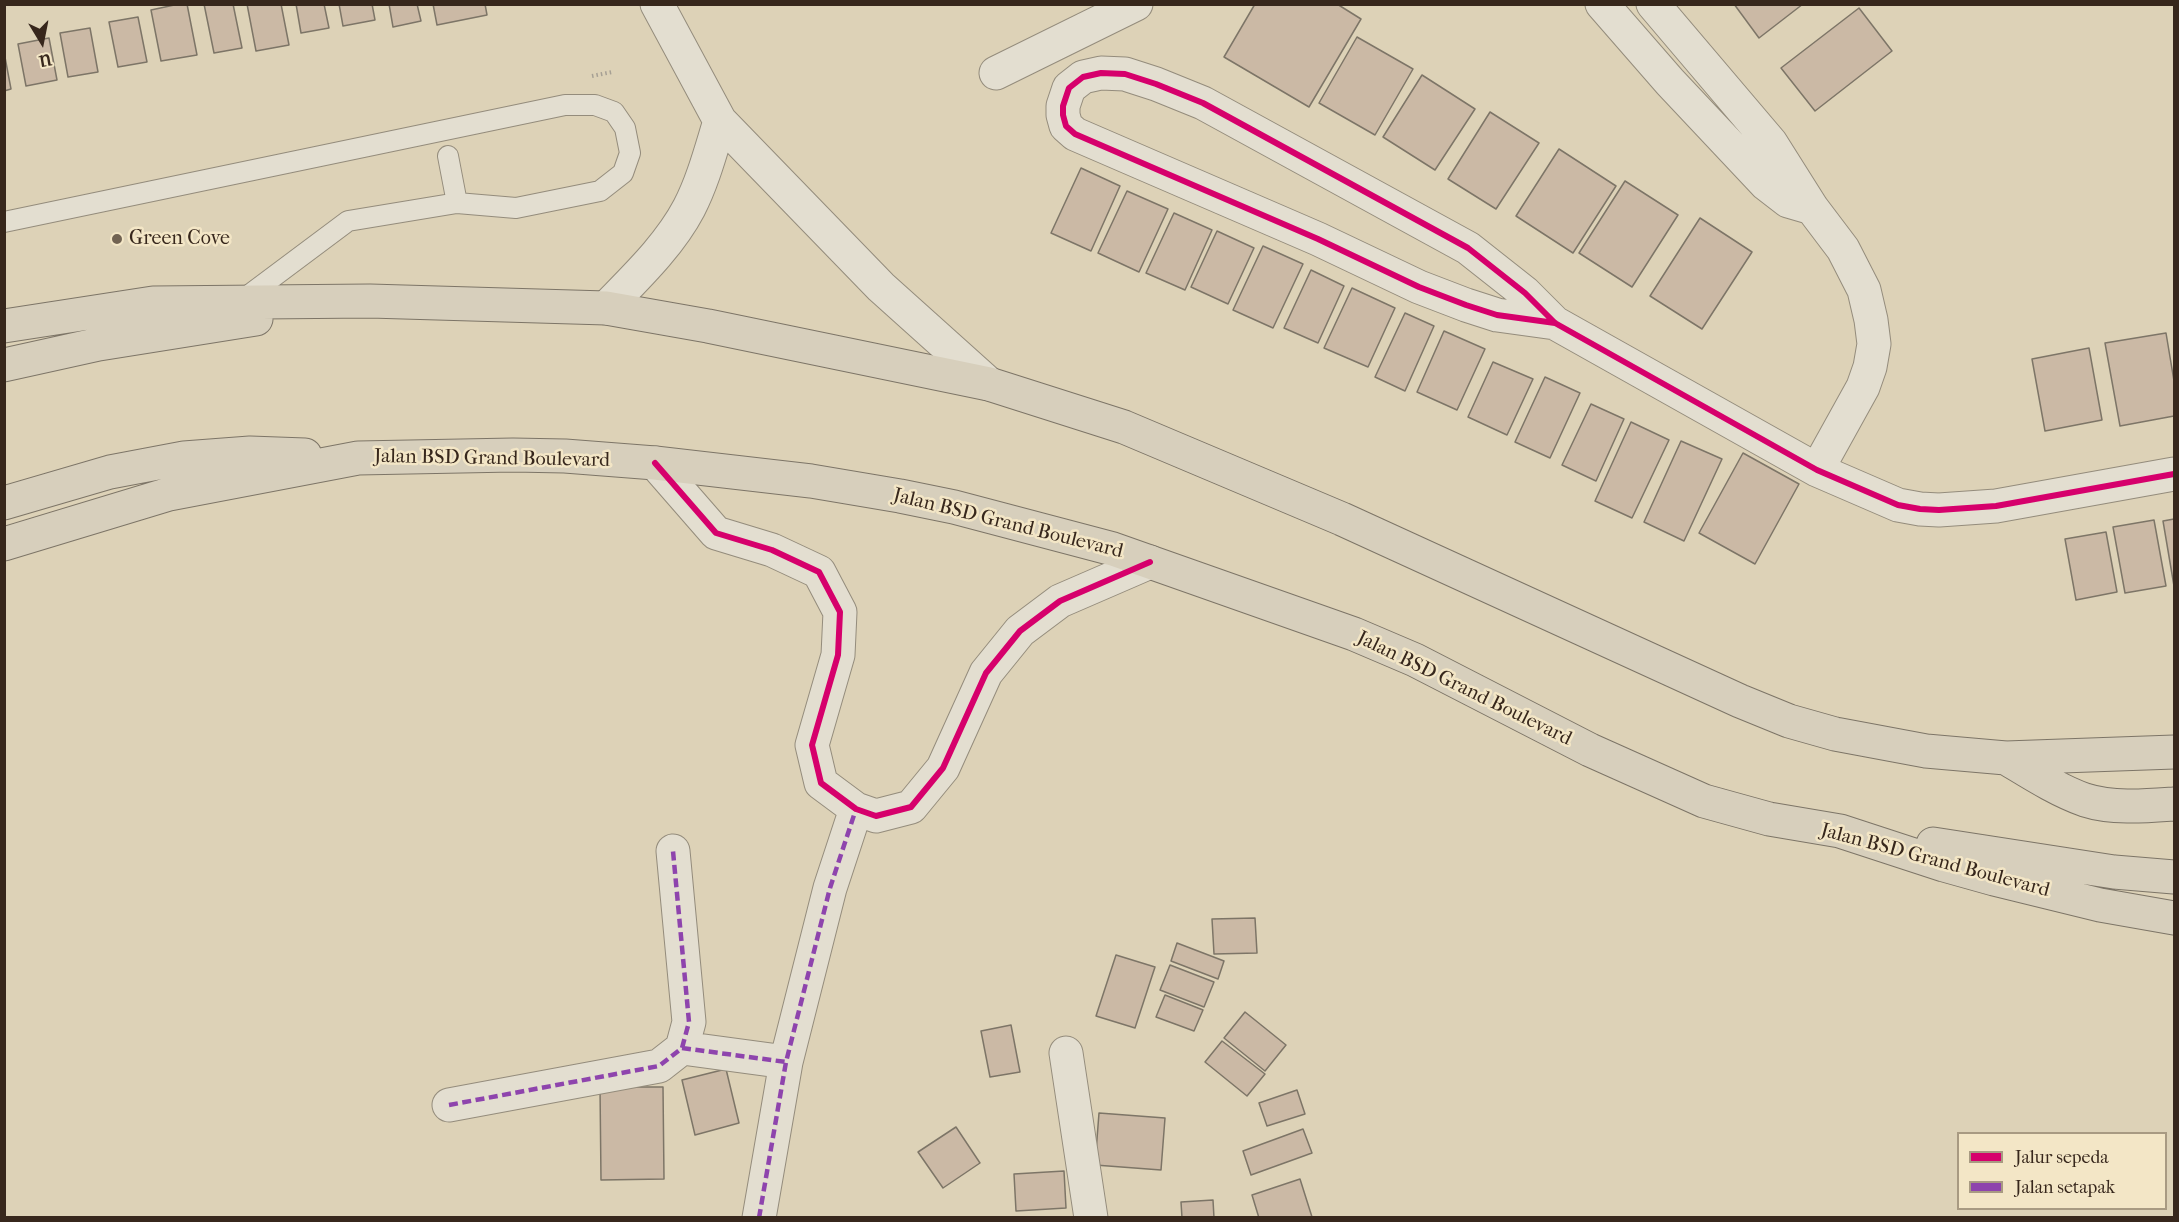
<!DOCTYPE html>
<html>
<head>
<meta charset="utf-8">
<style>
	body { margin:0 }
	#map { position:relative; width:2179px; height:1222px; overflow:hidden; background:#ddd2b7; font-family:"IM FELL French Canon",serif }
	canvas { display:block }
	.frame { position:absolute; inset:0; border:6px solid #37271c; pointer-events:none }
	.legend { position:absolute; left:1957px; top:1132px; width:210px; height:78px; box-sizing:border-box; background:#f3e6c6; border:2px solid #a89a82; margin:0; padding:8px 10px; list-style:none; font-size:18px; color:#37271c }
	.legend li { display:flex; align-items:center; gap:12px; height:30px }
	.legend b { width:30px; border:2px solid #a89a82 }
	.north { position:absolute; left:12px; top:12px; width:60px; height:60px; -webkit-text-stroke:4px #f3e6c6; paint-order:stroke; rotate:170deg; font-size:16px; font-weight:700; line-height:24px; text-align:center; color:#37271c }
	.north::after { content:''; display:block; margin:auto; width:21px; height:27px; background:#37271c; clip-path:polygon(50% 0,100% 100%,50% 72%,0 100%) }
</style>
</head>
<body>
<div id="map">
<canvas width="2179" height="1222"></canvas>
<div class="frame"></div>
<ul class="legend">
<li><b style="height:8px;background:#d6006c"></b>Jalur sepeda</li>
<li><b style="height:8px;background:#8e44ad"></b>Jalan setapak</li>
</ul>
<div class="north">U</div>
</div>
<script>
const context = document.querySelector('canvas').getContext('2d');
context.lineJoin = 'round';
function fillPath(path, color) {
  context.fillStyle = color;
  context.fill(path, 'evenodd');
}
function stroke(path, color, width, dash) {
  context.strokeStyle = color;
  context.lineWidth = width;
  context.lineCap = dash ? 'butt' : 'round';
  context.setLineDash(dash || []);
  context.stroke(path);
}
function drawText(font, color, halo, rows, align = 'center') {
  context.font = font + ' "IM FELL French Canon",serif';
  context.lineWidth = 5;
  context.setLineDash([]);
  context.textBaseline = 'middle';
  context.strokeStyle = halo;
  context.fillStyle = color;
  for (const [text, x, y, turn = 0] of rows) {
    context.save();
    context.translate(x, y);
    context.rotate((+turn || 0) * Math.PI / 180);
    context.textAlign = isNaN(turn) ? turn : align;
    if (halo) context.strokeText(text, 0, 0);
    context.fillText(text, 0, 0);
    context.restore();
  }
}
const building = new Path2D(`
	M179,4H187L197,55L161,61L151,10Z
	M204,4H233L242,48L214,53Z
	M247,4H281L289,45L256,51Z
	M296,4H324L329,28L301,33Z
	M339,4H372L375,20L343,26Z
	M389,4H417L421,21L393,27Z
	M433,4H485L487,15L437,25Z
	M1255,4H1337L1361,19L1309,107L1224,57Z
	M1734,4H1803L1759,38Z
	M1859,8L1892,51L1815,111L1781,68Z
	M138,17L147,62L118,67L109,22Z
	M90,28L98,72L68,77L60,33Z
	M1357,37L1413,69L1375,135L1319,103Z
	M49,38L57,80L26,86L18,44Z
	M4,52L11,89L4,91Z
	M1422,75L1475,109L1435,170L1383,137Z
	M1490,112L1539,143L1496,209L1448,179Z
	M1559,149L1616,186L1573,253L1516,216Z
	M1081,168L1120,186L1091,251L1051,233Z
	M1625,181L1678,215L1632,287L1579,253Z
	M1127,191L1168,209L1139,272L1098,253Z
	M1174,213L1212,230L1185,290L1146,273Z
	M1700,218L1752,252L1702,329L1650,296Z
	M1217,231L1254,248L1228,304L1191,287Z
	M1263,246L1303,264L1273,328L1233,310Z
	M1311,270L1344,286L1318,343L1284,328Z
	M1352,288L1395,308L1368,367L1324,348Z
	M1405,313L1434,326L1405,391L1375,377Z
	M1444,331L1485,349L1457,410L1417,392Z
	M2166,333L2174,381V416L2120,426L2105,343Z
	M2089,348L2102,420L2045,431L2032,359Z
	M1493,362L1533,379L1507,435L1468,417Z
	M1545,377L1580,393L1550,458L1515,442Z
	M1591,404L1624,419L1596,481L1562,465Z
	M1631,422L1669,440L1632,518L1595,501Z
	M1681,441L1722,459L1684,541L1644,522Z
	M1743,453L1799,484L1755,564L1699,533Z
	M2174,519V586L2163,521Z
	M2154,520L2166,586L2125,593L2113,527Z
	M2106,532L2117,592L2076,600L2065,539Z
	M1255,918L1257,953L1214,954L1212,919Z
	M1177,943L1224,961L1218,979L1171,961Z
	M1116,955L1155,967L1135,1028L1096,1016Z
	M1170,965L1214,982L1204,1007L1160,990Z
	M1165,995L1203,1010L1194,1031L1156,1017Z
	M1245,1012L1286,1045L1265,1071L1224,1038Z
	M1011,1025L1020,1072L990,1077L981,1031Z
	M1222,1041L1265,1074L1247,1096L1205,1062Z
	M726,1069L739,1123L695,1135L682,1080Z
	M600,1087H663L664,1179L601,1180Z
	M1297,1090L1305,1114L1267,1126L1259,1103Z
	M1099,1113L1165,1118L1161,1170L1095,1165Z
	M956,1127L980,1163L943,1188L918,1152Z
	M1303,1129L1312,1153L1251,1175L1243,1151Z
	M1064,1171L1066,1208L1016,1211L1014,1174Z
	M1300,1179L1312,1217L1259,1218L1252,1195Z
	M1213,1200L1214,1218H1182L1181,1202Z`);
fillPath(building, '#cbb9a5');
stroke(building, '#7d7567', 1.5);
const lane = new Path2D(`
	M448,156L457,203
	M4,222L565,105H595L614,112L625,128L630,153L623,173L600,191L516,208L457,203L348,221L241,301`);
const street = new Path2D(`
	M657,4L720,121L881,287L989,384
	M1602,4L1670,82L1766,184L1788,201L1812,208
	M1653,4L1771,143L1812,208L1843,249L1864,290L1871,320L1874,344L1870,367L1863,387L1817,470
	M996,73L1136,4
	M606,308C635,278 669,246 689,208C703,181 711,150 720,121
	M1555,323L1497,315L1466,305L1419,287L1318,239L1075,134L1066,126L1063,115V106L1069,88L1083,77L1101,73L1125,74L1156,84L1203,103L1468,248L1525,293L1555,323L1817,470L1898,505L1920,509L1939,510L1996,506L2174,474
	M655,463L716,533L772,550L819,572L840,612L838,655L812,745L821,783L856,809L876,816L911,807L943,768L986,673L1020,631L1060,601L1150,562
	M682,1048L786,1062
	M1066,1053L1091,1218
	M449,1105L659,1066L682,1048L689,1022L673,851
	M759,1218L786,1062L830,888L856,809`);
const primary = new Path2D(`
	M4,326L153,303L370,301L606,308L708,326L989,384L1124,427L1342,519L1740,701L1789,721L1835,734L1926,751L2006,758L2174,752
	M4,365L99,344L256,319
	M4,503L110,472L184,458L250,453L305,455
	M4,544L169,494L358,458L513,455L565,456L655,463L811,481L900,496L954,507L1113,549L1354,634L1415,660L1590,750L1704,801L1769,819L1840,831L1944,865L1994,879L2100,905L2174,918
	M2006,758C2031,773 2057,790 2085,800C2113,809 2146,806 2174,804
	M1933,844L2114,872L2174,877`);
stroke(lane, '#948c7c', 22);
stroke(street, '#948c7c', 35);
stroke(primary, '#7d7567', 35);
stroke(new Path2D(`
	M592,76L612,72`), '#a6a094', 4, [1.5, 3]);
stroke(lane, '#e3ded0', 20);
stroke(street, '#e3ded0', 33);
stroke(primary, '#d7cfbc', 33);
stroke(new Path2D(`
	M682,1048L786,1062
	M449,1105L659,1066L682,1048L689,1022L673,851
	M759,1218L786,1062L830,888L856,809`), '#8e44ad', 4.5, [9, 4.5]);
stroke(new Path2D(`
	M1555,323L1497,315L1466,305L1419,287L1318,239L1075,134L1066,126L1063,115V106L1069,88L1083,77L1101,73L1125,74L1156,84L1203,103L1468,248L1525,293L1555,323L1817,470L1898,505L1920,509L1939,510L1996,506L2174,474
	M655,463L716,533L772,550L819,572L840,612L838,655L812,745L821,783L856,809L876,816L911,807L943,768L986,673L1020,631L1060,601L1150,562`), '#d6006c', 6);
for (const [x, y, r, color] of [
	[117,239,6,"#716352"]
]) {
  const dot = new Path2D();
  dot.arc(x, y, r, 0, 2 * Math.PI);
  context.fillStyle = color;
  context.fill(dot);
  stroke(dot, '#f3e6c6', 2);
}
drawText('20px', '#37271c', '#f3e6c6', [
	["Green Cove",129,239]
], 'left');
drawText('20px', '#37271c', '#f3e6c6', [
	["Jalan BSD Grand Boulevard",492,459,1],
	["Jalan BSD Grand Boulevard",1008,524,14],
	["Jalan BSD Grand Boulevard",1464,689,26],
	["Jalan BSD Grand Boulevard",1935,861,15]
]);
</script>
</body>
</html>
